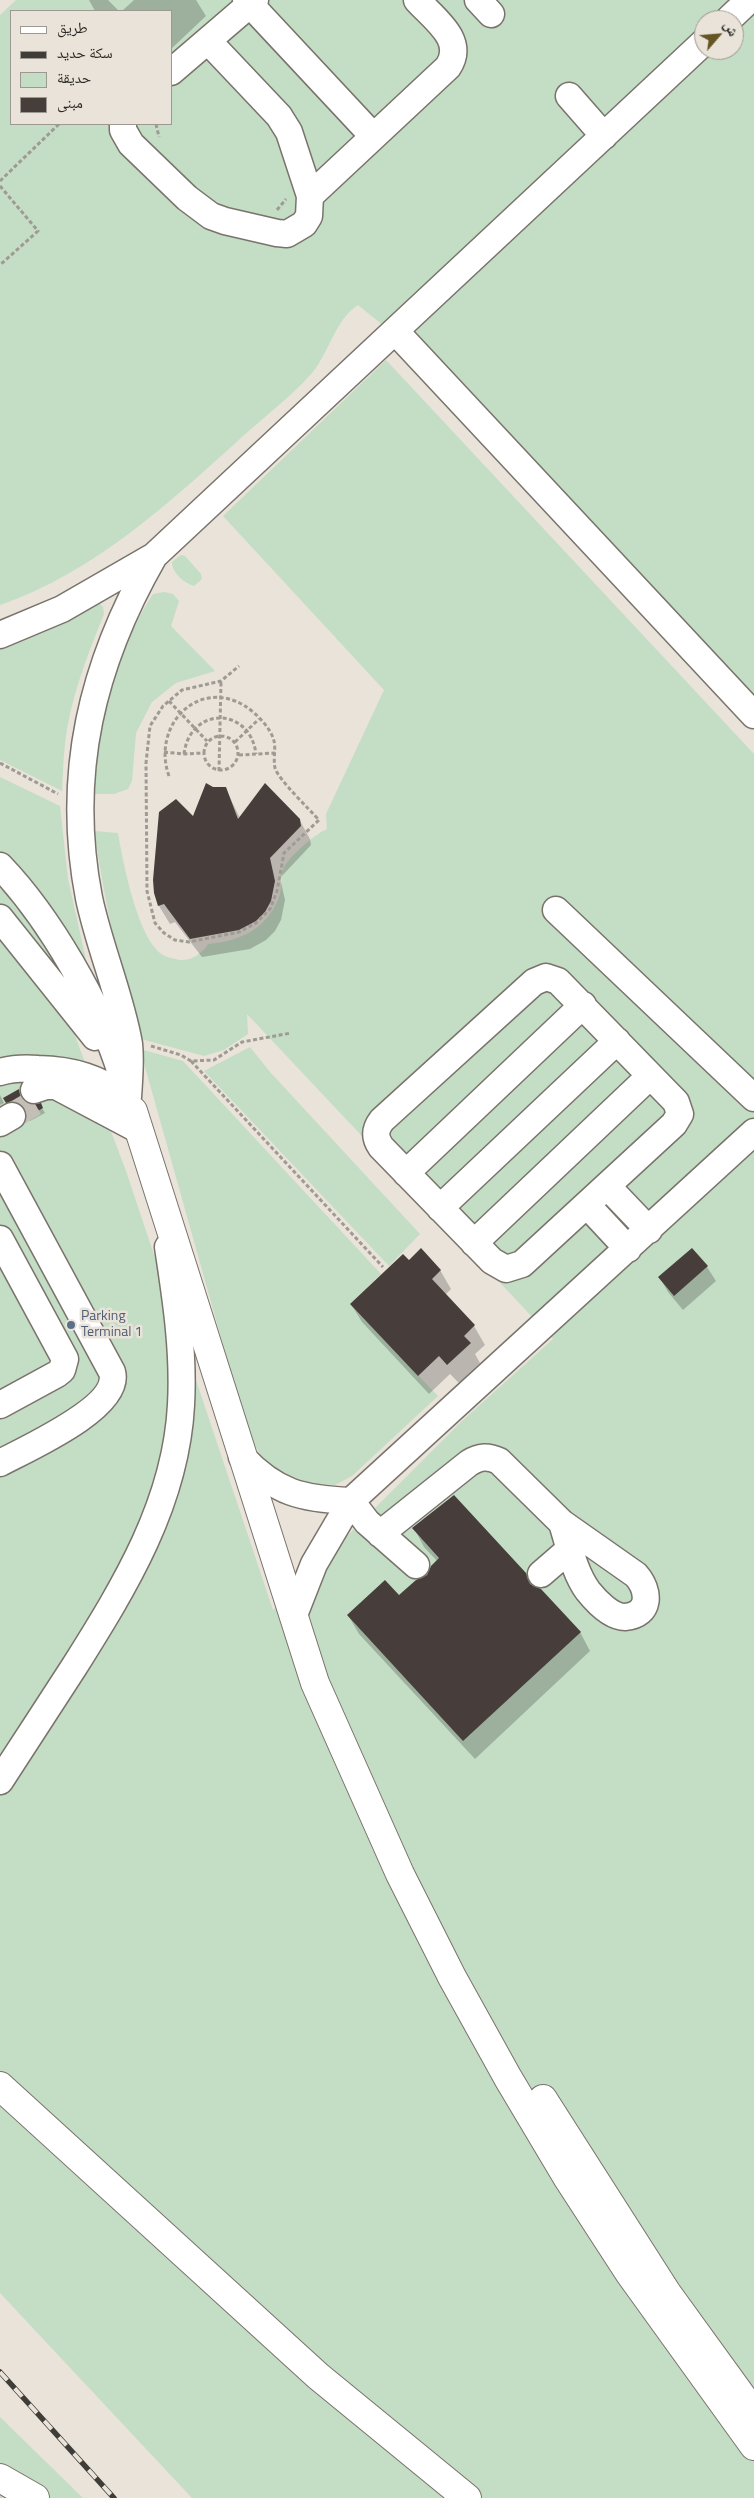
<!DOCTYPE html>
<html>
<head>
<meta charset="utf-8">
<style>
	body { margin:0 }
	#map { position:relative; width:754px; height:2498px; overflow:hidden; background:#e9e3da; font-family:"Titillium Web","Noto Naskh Arabic",sans-serif }
	canvas { display:block }
	.legend { position:absolute; left:10px; top:10px; width:162px; height:115px; box-sizing:border-box; background:#e9e3da; border:1px solid #9d9992; margin:0; padding:6px 9px; list-style:none; font-size:15px; color:#2b2925 }
	.legend li { display:flex; align-items:center; gap:10px; height:25px }
	.legend b { width:25px; border:1px solid #9d9992 }
	.north { position:absolute; left:694px; top:10px; width:50px; height:50px; box-sizing:border-box; background:#e9e3da; border:1px solid #9d9992; border-radius:50%; rotate:63deg; font-size:14px; font-weight:700; line-height:20px; text-align:center; color:#2b2925 }
	.north::after { content:''; display:block; margin:auto; width:18px; height:22px; background:#655522; clip-path:polygon(50% 0,100% 100%,50% 72%,0 100%) }
</style>
</head>
<body>
<div id="map">
<canvas width="754" height="2498"></canvas>
<ul class="legend">
<li><b style="height:6px;background:#fff"></b>طريق</li>
<li><b style="height:6px;background:#3f3d38"></b>سكة حديد</li>
<li><b style="height:14px;background:#c4ddc5"></b>حديقة</li>
<li><b style="height:14px;background:#473e3b"></b>مبنى</li>
</ul>
<div class="north">ش</div>
</div>
<script>
const context = document.querySelector('canvas').getContext('2d');
context.lineJoin = 'round';
function fillPath(path, color) {
  context.fillStyle = color;
  context.fill(path, 'evenodd');
}
function stroke(path, color, width, dash) {
  context.strokeStyle = color;
  context.lineWidth = width;
  context.lineCap = dash ? 'butt' : 'round';
  context.setLineDash(dash || []);
  context.stroke(path);
}
function drawText(font, color, halo, rows, align = 'center') {
  context.font = font + ' "Titillium Web",sans-serif';
  context.lineWidth = 5;
  context.setLineDash([]);
  context.textBaseline = 'middle';
  context.strokeStyle = halo;
  context.fillStyle = color;
  for (const [text, x, y, turn = 0] of rows) {
    context.save();
    context.translate(x, y);
    context.rotate((+turn || 0) * Math.PI / 180);
    context.textAlign = isNaN(turn) ? turn : align;
    if (halo) context.strokeText(text, 0, 0);
    context.fillText(text, 0, 0);
    context.restore();
  }
}
fillPath(new Path2D(`
	M16,0H754V714L411,348L358,305C335,320 330,351 312,373C292,396 265,416 242,437C169,503 95,572 0,605V15ZM11,11H171V124H11ZM704,20H734V50H704Z
	M386,360L754,754V2498H192L0,2293V887L42,940L51,959L77,1041L126,1171L273,1610L462,1421L553,1339L247,1014L248,1034L224,1050L204,1056L137,1038C119,970 105,901 94,831L118,833C123,863 136,927 156,949C162,957 171,958 180,960C191,961 203,953 208,944C241,941 269,928 280,894C282,886 280,875 284,867C290,856 315,834 327,829L326,814L384,690L223,516Z
	M181,555L185,556L201,574L202,579L194,586C184,583 172,573 172,562Z
	M164,592L173,594L179,601L171,626L215,671L176,683L152,702L136,733L132,781L128,789L114,794H92C96,723 114,654 153,594Z
	M99,603L103,607L104,614C87,656 70,699 65,744C63,760 63,776 62,791L0,760V648L38,633Z
	M0,777L60,806L68,879L90,978L0,856Z
	M250,1047L270,1072L420,1234L389,1266L204,1071Z
	M140,1049L183,1061L381,1274L350,1304L438,1396L352,1476L335,1485L300,1484L269,1468L253,1443L243,1416Z
	M0,2417L83,2498H0Z`), '#c4ddc5');
fillPath(new Path2D(`
	M89,0H108L119,11H95Z
	M134,0H196L206,16L171,49V11H122Z
	M213,788H225L240,818L299,819L310,839L311,845L280,878L285,900L281,920L275,931L266,940L250,949L202,957L175,922L170,924L159,906L155,880Z
	M19,1091L24,1102L31,1106L40,1105L45,1113L30,1121L24,1108L16,1105L9,1107L5,1098Z
	M0,1095L4,1103L0,1105Z
	M692,1249L707,1267L716,1281L683,1310L668,1292L660,1278Z
	M409,1262L440,1270L451,1289L445,1295L474,1326L485,1345L475,1354L480,1363L459,1383L450,1374L429,1394L362,1322L351,1304Z
	M414,1528L525,1574L533,1587L580,1632L590,1651L475,1759L359,1634L348,1615L399,1597L429,1575L437,1561L424,1547Z`), '#0003');
fillPath(new Path2D(`
	M206,783L213,787H226L238,819L265,783L300,819L301,826L270,858L275,881L271,901L265,912L256,921L239,930L190,939L164,904L158,906L154,893L153,880L159,812L176,799L193,816Z
	M19,1089L20,1095L24,1102L31,1105L41,1103L43,1108L27,1117L25,1109L20,1103L12,1101L6,1103L3,1098Z
	M421,1248L441,1270L432,1279L475,1325L464,1336L471,1343L447,1365L439,1356L418,1376L350,1304L403,1254L409,1260Z
	M692,1248L708,1266L674,1296L658,1277Z
	M454,1495L526,1573L530,1584L541,1589L581,1632L463,1741L347,1615L385,1580L399,1595L416,1580L427,1575L431,1566L439,1558L412,1528Z`), '#473e3b');
stroke(new Path2D(`
	M12,1116L39,1100`), '#c3beb6', 26, [26, 13]);
const minor = new Path2D(`
	M246,0L373,136
	M478,0L491,14
	M728,20L749,0
	M171,72L255,0
	M569,96L604,136
	M123,124V130L131,144L187,198L211,216L225,221L277,233L287,234L304,224L309,216L310,196L289,132L279,116L208,41
	M310,196L448,67C466,40 434,19 417,0
	M396,332L754,715
	M0,635L62,609L154,556L704,42
	M0,866C49,917 100,1005 121,1073
	M556,910L754,1098
	M0,918L95,1037
	M546,977L558,981L676,1102L680,1114L674,1124L522,1264L506,1269L492,1261L381,1147C374,1137 375,1129 382,1120L534,982Z
	M0,1072C13,1068 25,1068 38,1069C76,1070 96,1078 128,1097C129,1080 131,1062 129,1044C121,997 99,946 89,898C65,774 92,664 154,556
	M34,1090L46,1086H56L139,1130
	M0,1123L12,1116
	M0,1165L112,1372C122,1407 26,1449 0,1463
	M406,1173L583,1005
	M607,1186L649,1230
	M587,1205L628,1249
	M440,1208L617,1041
	M0,1239L65,1359L62,1370L57,1374L0,1405
	M474,1243L650,1076
	M242,1457C276,1493 302,1499 351,1501L367,1522L416,1565
	M380,1534L469,1463C480,1456 488,1456 499,1461L562,1523L636,1575C650,1591 651,1615 625,1617C611,1617 596,1601 588,1591C574,1572 569,1545 562,1523
	M541,1574L571,1548
	M294,1615L314,1564L351,1501L754,1132
	M0,1781C25,1743 49,1705 74,1667C125,1586 176,1503 181,1405C184,1352 176,1299 168,1247`);
const major = new Path2D(`
	M133,1111L315,1683L400,1874L452,1977L508,2078L567,2177L630,2274L754,2446
	M0,2086L318,2376L467,2498
	M543,2099L667,2293L754,2413
	M0,2478L35,2498`);
stroke(minor, '#79736b', 29);
stroke(major, '#79736b', 30);
stroke(new Path2D(`
	M156,124L159,137
	M0,181L59,124
	M0,186L38,231L0,265
	M277,210L286,199
	M169,701L207,741
	M204 753a17 17 0 1 1 34 0a17 17 0 1 1-34 0Z
	M235,742L259,719
	M164,752L184,754L203,753
	M184,754C190,706 250,706 256,754
	M239,755L275,753
	M0,763L58,794
	M219,771L221,681
	M169,776C151,726 198,677 245,706C256,713 271,728 274,741C276,749 273,759 275,768C278,779 310,810 319,820L284,853L277,891L270,909L256,923L239,932L189,942L175,940L164,933L155,923L147,891L146,763L150,726L163,706L182,690L221,681L239,666
	M151,1046L181,1055L191,1061L214,1060L242,1042L291,1033
	M191,1061L383,1267`), '#9f9a93', 3, [4, 2.5]);
stroke(minor, '#fff', 26);
stroke(major, '#fff', 28);
const rail = new Path2D(`
	M0,2372L114,2498`);
stroke(rail, '#3f3d38', 5.5);
stroke(rail, '#e9e3da', 4, [11]);
for (const [x, y, r, color] of [
	[71,1325,5,"#5c6f8a"]
]) {
  const dot = new Path2D();
  dot.arc(x, y, r, 0, 2 * Math.PI);
  context.fillStyle = color;
  context.fill(dot);
  stroke(dot, '#e9e3da', 2);
}
drawText('14px', '#4e5e75', '#e9e3da', [
	["Parking",81,1317],
	["Terminal 1",81,1333]
], 'left');
</script>
</body>
</html>
